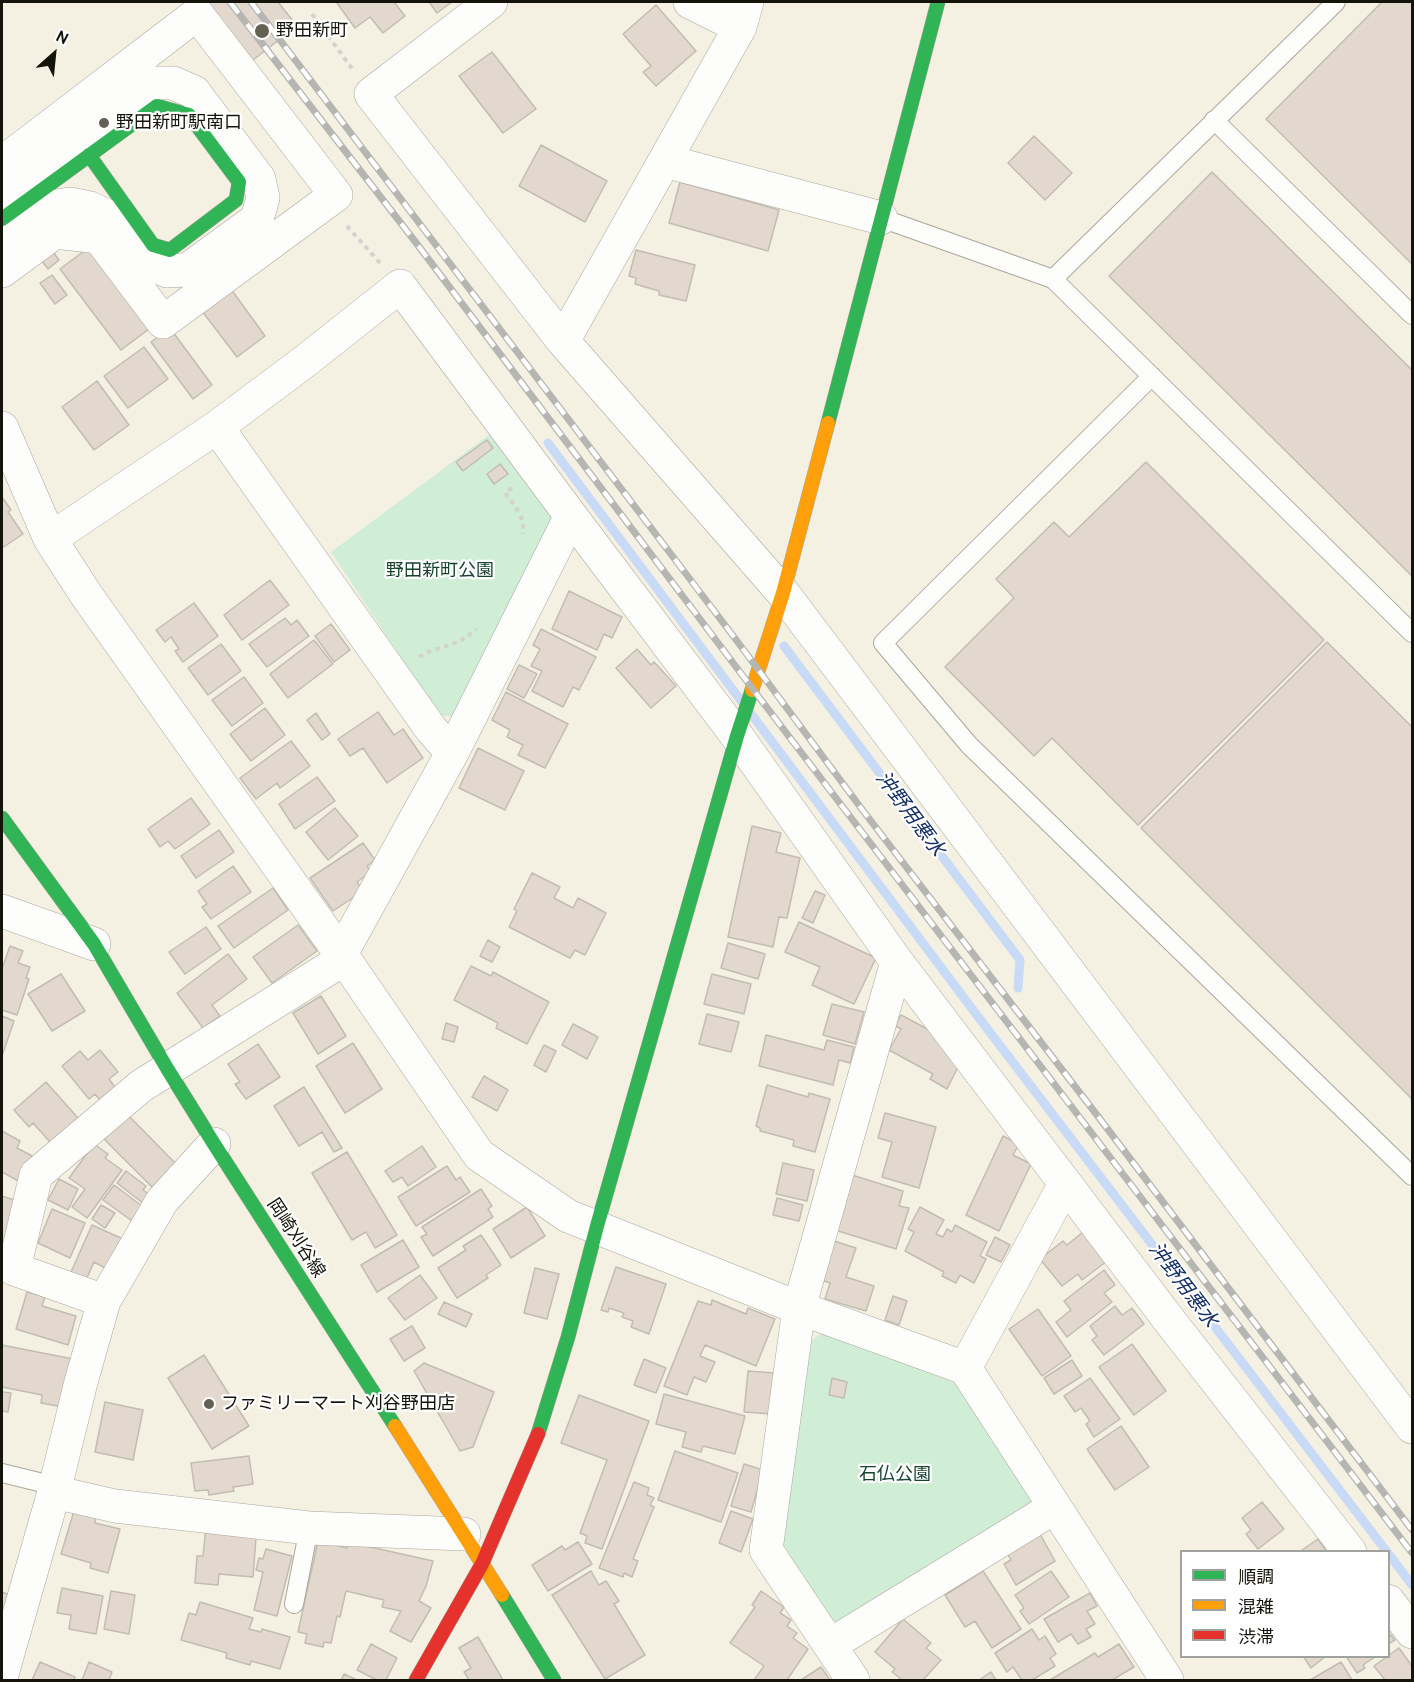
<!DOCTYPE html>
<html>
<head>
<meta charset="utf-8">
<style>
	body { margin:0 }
	#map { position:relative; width:1414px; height:1682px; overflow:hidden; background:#f4f1e2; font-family:Cabin,"Noto Sans JP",sans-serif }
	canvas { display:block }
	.frame { position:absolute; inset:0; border:3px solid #15140b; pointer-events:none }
	.legend { position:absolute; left:1180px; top:1550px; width:210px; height:108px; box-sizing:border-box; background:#fff; border:2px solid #a1a19d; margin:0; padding:8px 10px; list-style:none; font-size:18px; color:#15140b }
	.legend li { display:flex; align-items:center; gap:12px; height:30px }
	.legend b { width:30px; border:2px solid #a1a19d }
	.north { position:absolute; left:24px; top:24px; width:60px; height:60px; -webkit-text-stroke:4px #fff; paint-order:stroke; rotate:27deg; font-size:16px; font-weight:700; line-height:24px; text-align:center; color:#15140b }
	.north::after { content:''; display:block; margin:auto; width:21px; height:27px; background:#15140b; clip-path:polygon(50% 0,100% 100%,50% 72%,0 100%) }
</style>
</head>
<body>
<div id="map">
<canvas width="1414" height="1682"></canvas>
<div class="frame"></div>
<ul class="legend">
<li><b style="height:8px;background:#30b455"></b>順調</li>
<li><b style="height:8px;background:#ff9f0a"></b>混雑</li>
<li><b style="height:8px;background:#e5322d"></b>渋滞</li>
</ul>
<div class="north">N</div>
</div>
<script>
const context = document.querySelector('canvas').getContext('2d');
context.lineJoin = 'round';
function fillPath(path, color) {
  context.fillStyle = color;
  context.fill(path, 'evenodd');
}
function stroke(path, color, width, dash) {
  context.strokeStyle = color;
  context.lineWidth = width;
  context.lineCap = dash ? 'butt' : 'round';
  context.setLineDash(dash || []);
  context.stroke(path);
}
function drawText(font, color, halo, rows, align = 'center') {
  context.font = font + ' Cabin,"Noto Sans JP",sans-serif';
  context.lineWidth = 4.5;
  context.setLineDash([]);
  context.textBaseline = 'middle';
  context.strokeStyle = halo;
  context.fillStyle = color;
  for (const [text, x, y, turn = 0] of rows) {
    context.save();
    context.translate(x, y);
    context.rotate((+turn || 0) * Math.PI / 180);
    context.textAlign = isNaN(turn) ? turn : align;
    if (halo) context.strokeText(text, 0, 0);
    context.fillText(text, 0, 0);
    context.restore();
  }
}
fillPath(new Path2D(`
	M493,432L557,519L454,717L439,715L331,552Z
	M825,1331L957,1384L1034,1497L1028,1514L846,1625L829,1619L782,1542L811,1341Z`), '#d0edd6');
stroke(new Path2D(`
	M548,443L742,702
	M784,646L1020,960L1018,988
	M752,715L979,1018L1387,1552
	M1388,1553L1412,1585`), '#c9daf6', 9);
const building = new Path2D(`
	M202,2H278L297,26L244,67Z
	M339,2H394L405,16L383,33L370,17L355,28L337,3Z
	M429,2H452L437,13Z
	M1382,2H1412V264L1266,119Z
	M656,5L696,51L656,86L643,72L651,66L623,34Z
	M492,52L536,109L503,133L459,76Z
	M1034,136L1072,173L1045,200L1008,163Z
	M541,145L607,181L585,222L519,186Z
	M1212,172L1412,370V576L1109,276Z
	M680,182L779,210L768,251L669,223Z
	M96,242L157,323L121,350L60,269Z
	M47,243L59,260L48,269L35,252Z
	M636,250L695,265L686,301L659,295V291L635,284L636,278L629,276Z
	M52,275L67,295L55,304L40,283Z
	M231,289L265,336L237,357L202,311Z
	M170,328L212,385L193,399L151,342Z
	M144,347L168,379L128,408L104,376Z
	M97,381L129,425L94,450L62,407Z
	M487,440L493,448L463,471L456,462Z
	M1146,462L1324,640L1138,825L1052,738L1034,756L945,667L1014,598L996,579L1054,522L1069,537Z
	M500,464L508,474L494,484L487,474Z
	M2,497L11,510L8,512L23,534L2,548Z
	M270,580L289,605L242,640L224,615Z
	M569,591L622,617L612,638L604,634L597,650L552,629Z
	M194,603L218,636L183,662L175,651L179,649L171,637L165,642L156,630Z
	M285,618L291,625L297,620L309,636L267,667L249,644Z
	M331,624L350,650L334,662L315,636Z
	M541,629L596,657L579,690L573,687L563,707L532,691L542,671L531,666L540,649L533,645Z
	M314,640L333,664L288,698L270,674Z
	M1327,642L1412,727V1099L1141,828Z
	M221,644L241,671L208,695L188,668Z
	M637,649L651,665L654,662L676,686L651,708L616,668Z
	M519,665L537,674L524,698L507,689Z
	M244,677L263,703L232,726L212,700Z
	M506,692L568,724L545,768L518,755L523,745L507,737L510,730L492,720Z
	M265,708L285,735L251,761L230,734Z
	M378,712L394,735L403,729L423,758L387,783L363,748L350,756L338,739Z
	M316,713L330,734L322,740L307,720Z
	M291,741L310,766L280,788L277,783L256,799L240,778Z
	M478,748L524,771L505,810L459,788Z
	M317,777L335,801L295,829L279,804Z
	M191,798L210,824L175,849L168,841L160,847L148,829Z
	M335,808L358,836L328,860L306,832Z
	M752,826L781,833L776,852L800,858L787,918L779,917L773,947L728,937Z
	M219,830L234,852L196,878L181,856Z
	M363,843L375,860L367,866L371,872L357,882L363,891L333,911L310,878Z
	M233,866L251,892L211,919L202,907L207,904L198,891Z
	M532,873L560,887L554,898L573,908L578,898L606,913L585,955L575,950L570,958L509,927L517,911L514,909Z
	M273,888L288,910L234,948L218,926Z
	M815,891L825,895L813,923L802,918Z
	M799,922L876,958L854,1004L812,985L820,967L785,952Z
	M298,925L317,951L272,983L253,957Z
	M206,927L221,949L185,974L169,952Z
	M488,940L500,947L492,962L480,956Z
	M728,943L765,954L758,979L721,968Z
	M10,946L23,951L18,963L30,967L26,978L29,979L17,1015L2,1010V969Z
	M228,954L247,979L212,1005L220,1016L203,1028L177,993Z
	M471,966L491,976L493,972L549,1002L527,1044L496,1028L498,1023L454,1000Z
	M61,974L85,1011L52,1031L28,994Z
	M712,974L751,984L744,1014L704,1004Z
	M321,996L346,1036L318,1054L293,1013Z
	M832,1004L864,1012L855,1044L823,1035Z
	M707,1014L739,1022L731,1052L699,1044Z
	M901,1015L935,1033L960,1063L947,1089L930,1079L933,1074L889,1050L901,1029L895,1026Z
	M2,1016L14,1021L2,1056Z
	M446,1023L458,1027L454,1042L442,1039Z
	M573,1024L598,1037L587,1059L562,1045Z
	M766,1035L824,1050L827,1040L854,1047L850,1063L839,1060L833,1085L759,1066Z
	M353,1043L382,1089L345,1113L316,1066Z
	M258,1044L280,1077L246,1099L235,1084L240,1082L228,1064Z
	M544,1045L556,1051L546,1072L534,1065Z
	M100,1050L118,1072L109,1079L115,1087L100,1100L95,1094L89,1099L62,1066L80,1051L88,1060Z
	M484,1076L508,1090L497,1111L472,1097Z
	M46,1082L78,1118L51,1143L33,1123L29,1127L14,1110Z
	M767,1085L808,1097L809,1093L830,1099L815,1152L793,1146L794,1140L760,1131V1128L756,1126Z
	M304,1087L342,1148L334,1152L322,1132L299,1146L274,1106Z
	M885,1113L936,1127L919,1188L882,1177L892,1142L878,1138Z
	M128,1115L177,1165L154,1189L104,1139Z
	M2,1131L20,1141L17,1148L34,1157L20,1182L2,1172Z
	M1003,1136L1019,1144L1013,1155L1031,1164L999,1231L966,1215Z
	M94,1144L108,1154L105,1158L122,1170L87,1218L72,1207L85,1189L69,1178Z
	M422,1146L436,1167L408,1186L402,1177L393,1182L385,1171Z
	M347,1152L397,1235L375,1248L366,1232L352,1240L312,1173Z
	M783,1163L814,1170L807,1201L776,1194Z
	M447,1166L456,1180L460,1177L470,1192L416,1226L398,1197Z
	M126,1171L146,1186L143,1190L150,1195L144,1204L117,1183Z
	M852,1175L903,1191L899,1206L909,1208L896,1249L835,1230Z
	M59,1179L78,1189L68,1210L48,1200Z
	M114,1185L142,1206L132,1221L103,1200Z
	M481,1189L492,1206L488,1209L493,1217L433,1256L421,1237L427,1234L422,1227Z
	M2,1196L14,1200L7,1251L2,1249Z
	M777,1198L803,1205L799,1221L773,1215Z
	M101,1205L115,1213L105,1228L92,1219Z
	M527,1207L545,1236L511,1258L493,1229Z
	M920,1207L944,1220L936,1234L943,1237L947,1229L952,1232L955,1225L987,1242L980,1256L986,1259L974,1283L960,1275L956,1283L942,1276L944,1272L905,1251L914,1232L908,1229Z
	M52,1209L85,1223L70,1258L38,1243Z
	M92,1225L123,1239L109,1270L94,1262L86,1280L71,1272Z
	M1083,1232L1107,1261L1082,1280L1078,1274L1062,1286L1040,1259L1063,1241L1067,1245Z
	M481,1235L501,1265L486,1275L488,1278L457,1298L438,1268L466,1250L463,1246Z
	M995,1237L1010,1245L1001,1262L986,1255Z
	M403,1240L419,1267L377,1292L361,1265Z
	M831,1240L856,1248L846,1277L874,1286L866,1311L825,1299L830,1283L819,1279Z
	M616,1267L666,1284L649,1334L631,1327L633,1321L622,1317L624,1313L609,1308L608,1312L601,1310Z
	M535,1268L559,1274L547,1319L524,1313Z
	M1104,1270L1115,1285L1104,1293L1112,1302L1067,1337L1056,1322L1071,1310L1064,1301Z
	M420,1275L437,1298L405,1320L388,1298Z
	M27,1292L45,1297L42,1306L76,1316L68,1345L16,1329Z
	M893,1296L907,1301L899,1325L885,1320Z
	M712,1300L746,1314L748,1308L775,1319L756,1366L705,1345L700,1356L715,1362L706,1382L694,1377L687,1395L664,1386L698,1301L711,1305Z
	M444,1302L472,1314L466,1327L438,1314Z
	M1115,1306L1122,1315L1132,1308L1144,1324L1104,1355L1092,1340L1097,1336L1090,1326Z
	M1038,1309L1071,1356L1042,1376L1009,1329Z
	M412,1326L425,1348L404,1361L390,1339Z
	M1132,1344L1166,1391L1134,1415L1099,1367Z
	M2,1345L73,1359L63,1407L41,1403L42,1395L2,1387Z
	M204,1355L249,1426L212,1449L168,1378Z
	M644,1359L666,1368L656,1393L634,1385Z
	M1072,1360L1082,1376L1054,1394L1044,1378Z
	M424,1363L494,1392L473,1447L460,1451L414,1371Z
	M748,1371L775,1373L771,1414L744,1412Z
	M832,1378L847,1382L844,1398L829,1395Z
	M1090,1378L1120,1419L1094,1437L1086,1424L1090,1421L1081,1408L1075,1412L1064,1396Z
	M2,1392L11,1393L8,1412L2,1411Z
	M664,1394L745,1416L735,1454L703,1446L701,1452L682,1447L686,1432L656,1424Z
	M579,1395L649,1421L602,1549L585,1543L587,1536L580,1533L607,1460L561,1443Z
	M105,1402L143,1410L133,1460L95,1452Z
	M1121,1426L1149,1467L1115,1490L1087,1449Z
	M675,1451L738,1473L721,1522L658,1500Z
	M249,1456L253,1484L233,1487L234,1491L209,1495L208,1490L195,1491L191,1463Z
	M744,1464L763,1470L751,1512L731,1506Z
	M634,1482L649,1488L647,1495L654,1498L650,1505L654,1507L633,1559L638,1561L632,1577L624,1573L623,1577L599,1568Z
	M1262,1502L1284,1529L1258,1549L1246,1534L1251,1530L1242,1518Z
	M74,1511L96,1517L95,1523L120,1529L108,1573L90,1568L91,1563L61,1554Z
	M731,1511L753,1519L741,1552L719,1543Z
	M206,1528L256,1538L253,1577L219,1574L218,1585L195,1583L197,1556H203Z
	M1040,1534L1055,1561L1016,1585L1004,1564L1011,1560L1007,1553Z
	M1318,1539L1327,1552H1303L1302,1550Z
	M318,1541L347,1548L348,1542L433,1561L426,1586L419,1601L431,1608L411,1642L390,1631L401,1611L382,1607L384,1600L346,1591L340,1617L337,1616L331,1643L324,1642L323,1647L305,1643L307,1634L298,1632Z
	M578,1542L592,1564L548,1591L532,1565L562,1546L565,1550Z
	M266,1549L292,1556L277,1616L254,1610L263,1572L256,1570L259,1558L263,1559Z
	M591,1571L599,1585L606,1581L619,1601L614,1604L645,1655L605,1679L552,1595Z
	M983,1571L1021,1629L992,1648L975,1621L965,1627L945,1595Z
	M1051,1571L1069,1597L1029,1624L1020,1611L1024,1608L1015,1595Z
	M62,1588L103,1596L96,1634L69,1629L71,1615L57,1613Z
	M111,1591L135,1595L129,1634L104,1629Z
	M761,1591L784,1607L780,1613L791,1620L787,1626L797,1633L793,1638L808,1649L787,1680H754L764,1666L730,1643L755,1607L752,1605Z
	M2,1592L10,1595L2,1620Z
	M1090,1593L1097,1606L1087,1611L1095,1624L1086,1629L1091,1637L1078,1644L1071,1634L1058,1642L1044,1619Z
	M200,1602L253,1618L249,1629L261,1632L262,1629L290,1637L280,1669L251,1661L250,1665L226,1658L227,1653L181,1640L189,1613L196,1615Z
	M903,1619L931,1643L926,1648L941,1660L923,1680H902L892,1672L895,1669L875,1652Z
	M1032,1629L1039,1640L1045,1636L1056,1654L1050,1658L1055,1666L1032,1680H1022L1013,1667L1007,1672L995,1653Z
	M1388,1632L1395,1640L1388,1644Z
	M478,1637L503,1680H469L464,1672L471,1668L459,1648Z
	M371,1644L397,1658L386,1680H377L357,1670Z
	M1119,1644L1134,1667L1112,1680H1050L1095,1653L1098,1657Z
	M1399,1648L1412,1666V1680H1385L1374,1666Z
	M1303,1656H1326L1311,1668Z
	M1346,1656H1374L1375,1657L1363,1665L1365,1668L1357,1673Z
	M40,1662L75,1677L74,1680H32Z
	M89,1662L112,1672L109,1680H82Z
	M1341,1662L1352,1680H1310Z
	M821,1667L830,1680H801Z
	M991,1672L996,1680H979Z
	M344,1674L357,1680H341Z`);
fillPath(building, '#e3d8cd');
stroke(building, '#c2bcb3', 1.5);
const lane = new Path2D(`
	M1214,120L1412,315
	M881,218L1053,279L1412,633
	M1053,279L1336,2
	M1152,376L883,643L969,745L1412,1176
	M2,1473L55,1486
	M294,1604L309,1528`);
const street = new Path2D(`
	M491,2L371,94L563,341L783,593L1412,1427
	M690,2L740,27
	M665,161L881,218
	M2,163L197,14L336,195L163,322L99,237L55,232L2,271
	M2,194L152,83H173L194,92L259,179L263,198L257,219L187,270L167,271L140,260L109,217L90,208L70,204L51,207L9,237
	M563,341L740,27L747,2
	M217,427L431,729L452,753
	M2,428L50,539L87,596L341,954L479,1155L568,1216L799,1308L965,1368L1065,1184
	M50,539L217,427L304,362L400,286L571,516L737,736L897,962L1166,1316L1350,1552
	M2,911L94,944
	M104,1301L14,1269L36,1175L141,1086L331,967L341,954L452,753L571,516
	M965,1368L1167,1680
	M54,1492L115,1506L309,1528L464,1534
	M1388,1601L1412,1632
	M830,1645L1055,1507
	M2,1674L54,1492L81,1382L104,1301L162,1201L214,1144
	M853,1680L766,1550L799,1308L897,962`);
const fast = new Path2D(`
	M2,219L157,106L189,115L239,182L236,200L170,250L153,245L89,155
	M828,423L938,2
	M2,818L94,944L168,1070L214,1144L395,1426
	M538,1434L568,1337L597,1226L737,736L752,690
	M502,1595L554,1680`);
const slow = new Path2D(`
	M752,690L783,593L828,423
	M395,1426L502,1595`);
const jam = new Path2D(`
	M416,1680L482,1564L538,1434`);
stroke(lane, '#aaa79c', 20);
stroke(street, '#aaa79c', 34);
stroke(fast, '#aaa79c', 15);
stroke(slow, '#aaa79c', 15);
stroke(jam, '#aaa79c', 15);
stroke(new Path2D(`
	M312,14L353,70
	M347,226L380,263
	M512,488L505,493C514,505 526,518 523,534
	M419,657C440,644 456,649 476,629`), '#d3d2ce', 4, [4.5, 4.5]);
stroke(lane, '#fdfdfb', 18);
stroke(street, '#fdfdfb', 33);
stroke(fast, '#30b455', 14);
stroke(slow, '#ff9f0a', 14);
stroke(jam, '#e5322d', 14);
const rail = new Path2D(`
	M230,2L417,244L752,688L1412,1553
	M251,2L734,637L864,812L1100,1119L1412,1530`);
stroke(rail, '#b5b5b2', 7);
stroke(rail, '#fff', 4.5, [14]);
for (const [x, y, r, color] of [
	[262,31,8,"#636156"],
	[104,123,6,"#636156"],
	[209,1404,6,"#636156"]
]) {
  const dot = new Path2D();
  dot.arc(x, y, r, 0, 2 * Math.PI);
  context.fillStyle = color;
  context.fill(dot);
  stroke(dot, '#fff', 2);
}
drawText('18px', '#15140b', '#fff', [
	["野田新町",276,31],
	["野田新町駅南口",116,123],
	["ファミリーマート刈谷野田店",221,1404]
], 'left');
drawText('18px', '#17432f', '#fff', [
	["野田新町公園",440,571],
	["石仏公園",895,1475]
]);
drawText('18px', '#15140b', '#fff', [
	["岡崎刈谷線",296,1238,57]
]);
drawText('italic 20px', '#153066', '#fff', [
	["沖野用悪水",910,814,53],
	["沖野用悪水",1183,1285,53]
]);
</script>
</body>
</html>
